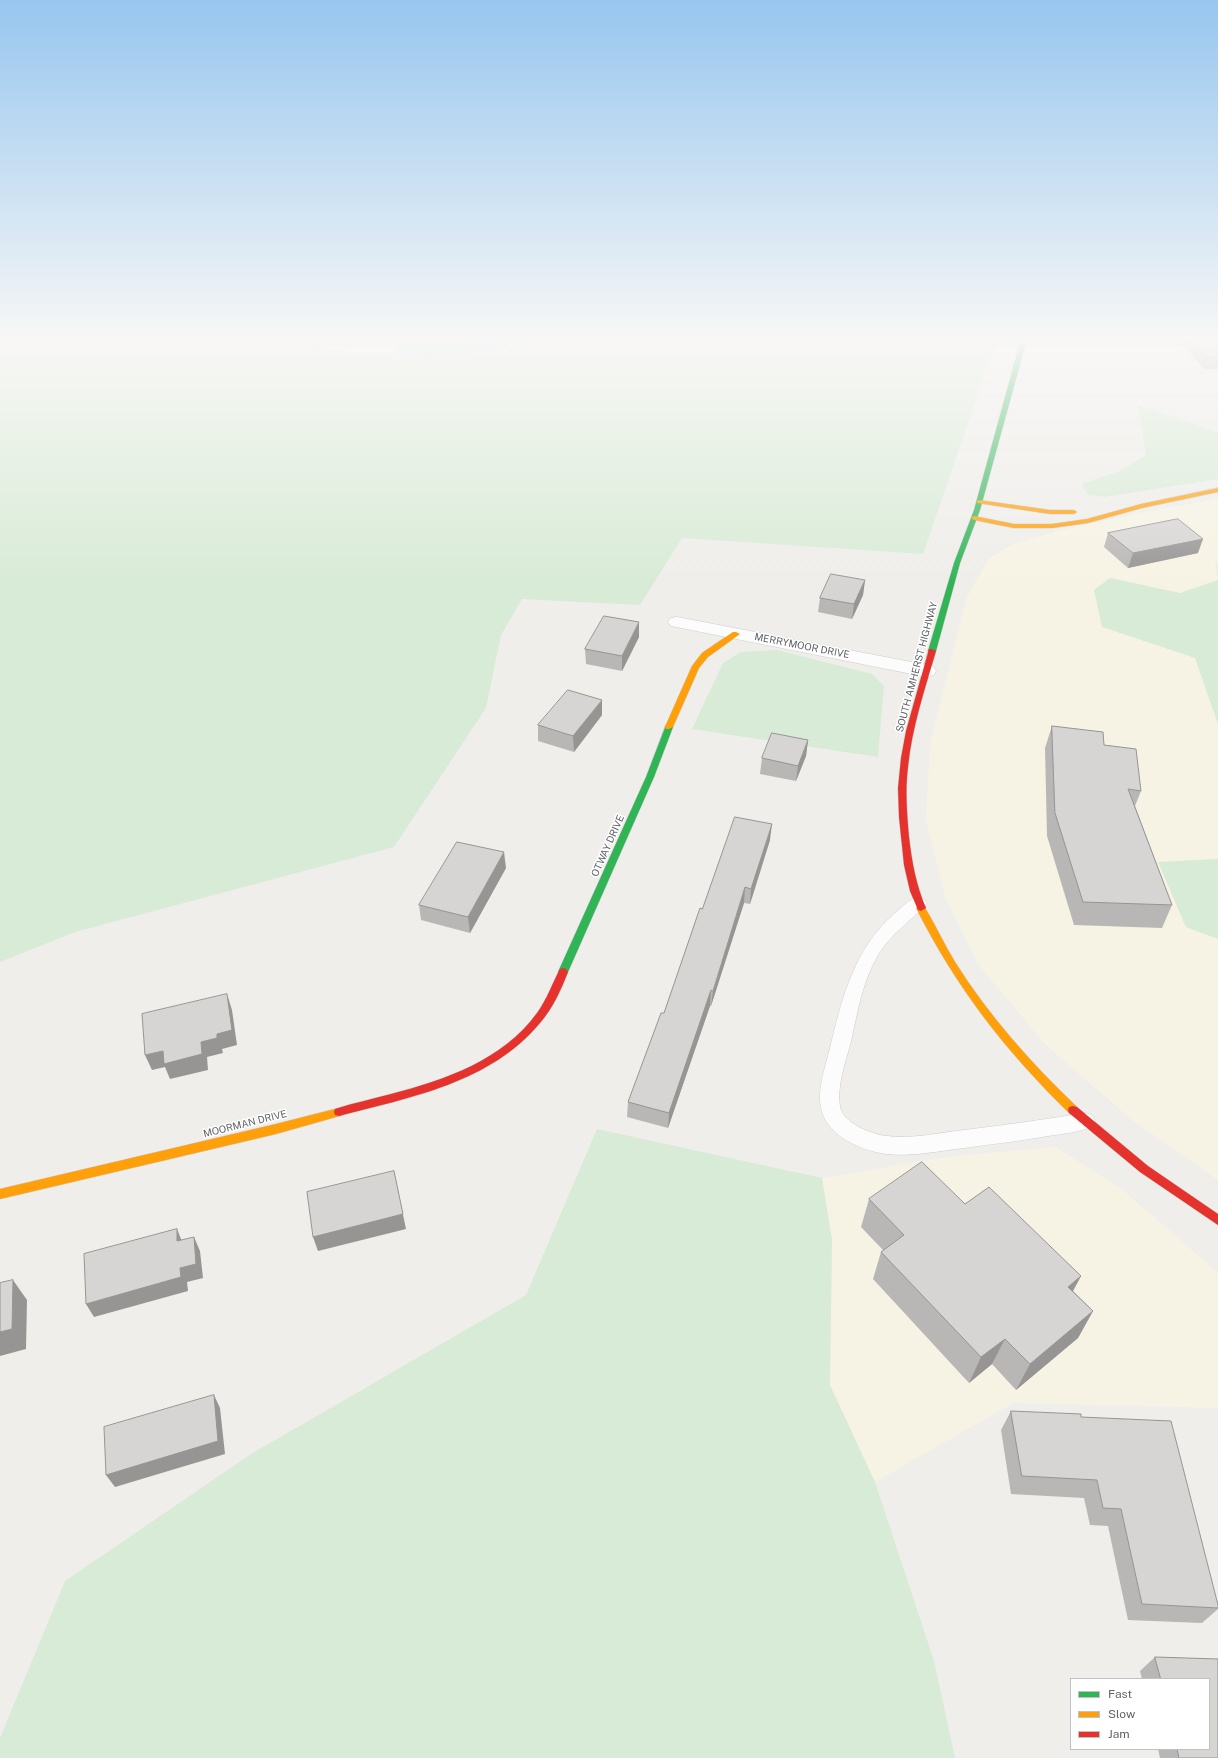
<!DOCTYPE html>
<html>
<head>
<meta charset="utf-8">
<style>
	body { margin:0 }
	#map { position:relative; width:1218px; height:1758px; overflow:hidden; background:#efeeea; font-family:"Public Sans",sans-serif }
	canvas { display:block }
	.legend { position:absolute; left:1070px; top:1678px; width:140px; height:72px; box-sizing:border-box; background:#fff; border:1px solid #bfc1c3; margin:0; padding:5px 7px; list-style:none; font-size:12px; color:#5f6368 }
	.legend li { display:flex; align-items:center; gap:8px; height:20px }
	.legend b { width:20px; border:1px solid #bfc1c3 }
</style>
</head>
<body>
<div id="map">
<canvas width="1218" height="1758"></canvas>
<ul class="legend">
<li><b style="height:5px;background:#30b455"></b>Fast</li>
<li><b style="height:5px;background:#ff9f0a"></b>Slow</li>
<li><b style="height:5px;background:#e5322d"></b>Jam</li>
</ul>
</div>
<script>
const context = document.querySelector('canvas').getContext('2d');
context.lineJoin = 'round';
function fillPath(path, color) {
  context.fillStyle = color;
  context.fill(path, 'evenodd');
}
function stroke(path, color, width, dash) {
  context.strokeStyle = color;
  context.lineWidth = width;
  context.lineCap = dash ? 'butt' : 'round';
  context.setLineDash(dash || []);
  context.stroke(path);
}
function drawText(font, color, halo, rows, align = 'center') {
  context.font = font + ' "Public Sans",sans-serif';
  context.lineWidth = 3;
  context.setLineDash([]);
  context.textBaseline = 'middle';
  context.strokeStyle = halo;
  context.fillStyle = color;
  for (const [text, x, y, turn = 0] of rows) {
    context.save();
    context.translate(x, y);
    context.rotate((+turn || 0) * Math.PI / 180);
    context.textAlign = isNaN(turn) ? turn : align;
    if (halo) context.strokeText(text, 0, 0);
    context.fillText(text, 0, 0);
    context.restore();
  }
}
fillPath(new Path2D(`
	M1218,499V562L1215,563L1218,580L1180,593L1111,578L1102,627L1195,658L1218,724V859L1158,862L1186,927L1218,939V1180L1132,1120L1045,1044L978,964L945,896L926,821L930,745L967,597L989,559L1011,545L1062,530L1150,511Z
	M1056,1147L1124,1191L1218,1273V1408L1013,1403L875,1482L830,1385L832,1240L822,1178L946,1157Z`), '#f7f3e4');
fillPath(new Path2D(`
	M0,339H289L322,348L401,359L498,349L529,344L540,339H997L923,554L682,538L640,605L522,599L501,635L486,708L394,847L75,932L0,962Z
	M1138,405L1218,432V479L1105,497L1088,495L1082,484L1120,471L1146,455Z
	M1110,578L1180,593L1218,580V724L1195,658L1102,627L1094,590Z
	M777,650L872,674L884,686L878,757L692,729L723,663L741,652Z
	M1218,859V939L1186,927L1158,862Z
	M597,1129L822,1178L832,1240L830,1385L875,1482L934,1661L955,1758H0V1738L65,1581L251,1454L526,1295Z`), '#d8ebd6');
fillPath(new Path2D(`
	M393,339H540L529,344L498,349L401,359Z`), '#bfe0f9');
const lane = new Path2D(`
	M918,897L924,899L927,903L924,907C911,920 896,931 885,945C864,972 858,1009 851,1042C846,1060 835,1091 841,1110C846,1124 873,1135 887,1136C910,1139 933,1134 956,1131C999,1126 1042,1120 1085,1113L1092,1115L1095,1121L1092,1127C1078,1132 1063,1134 1048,1136C1020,1141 992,1144 964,1148C938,1151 912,1157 886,1154C865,1151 840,1141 828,1124C812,1102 824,1072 830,1048C842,998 854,949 894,914C901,908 908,900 918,897Z`);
const street = new Path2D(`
	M677,617L927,665L934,667L936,671L934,675L927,677L671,626L668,622L671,618Z`);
const fast = new Path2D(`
	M1021,339H1027L980,510L960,563L936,651L935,653H929L928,651L954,563L974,510Z
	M666,725H669L673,727L654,777L568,972L566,975H560L558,972L646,777Z`);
const slow = new Path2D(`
	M1218,488V492L1142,508L1088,523L1052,528H1014L974,520L971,518L974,516L1014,524H1052L1087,519L1141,504Z
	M979,500L1050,510H1074L1077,512L1074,514H1050L977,503V501Z
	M733,632H736L740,634L708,657L699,668L673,727L669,729H666L665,727L692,666L702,653Z
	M921,905L924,906C935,924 944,944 955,962C989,1016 1031,1063 1077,1107L1078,1110L1077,1113L1073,1114L1069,1113C1004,1049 958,990 916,908Z
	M339,1108L343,1109L344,1112L343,1115L276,1134L0,1199V1189L276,1124Z`);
const jam = new Path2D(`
	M929,649H932L936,651C925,689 912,727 908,767C905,790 907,814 909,837C912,862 916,885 926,908L921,911L918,910L910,891L904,865L899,817L898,788L901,758L906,731Z
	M563,968L566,969L568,972C561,990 553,1008 540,1023C490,1083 411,1097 339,1116L335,1115L334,1112L335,1109C353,1103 373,1099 391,1094C445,1080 503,1060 537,1013C547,999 552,984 560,969Z
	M1073,1106L1077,1107L1148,1166L1218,1214V1225L1140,1172L1069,1113L1068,1110L1069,1107Z`);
stroke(lane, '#cbcccc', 1);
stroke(street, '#cbcccc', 1);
stroke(fast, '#cacacb', 1);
stroke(slow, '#cacacb', 1);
stroke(jam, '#cacacb', 1);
fillPath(lane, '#fdfcfc');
fillPath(street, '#fdfcfc');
fillPath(fast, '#30b455');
fillPath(slow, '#ff9f0a');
fillPath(jam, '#e5322d');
fillPath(new Path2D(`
	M1178,339H1218V369H1204Z
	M1108,533L1198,553L1128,568L1104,547Z
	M865,580L863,595L852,619L818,612L820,598Z
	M639,637L622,671L586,664L585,649Z
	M602,715L574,752L538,741V725Z
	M1052,726L1104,745L1141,791L1135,806L1172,905L1162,928L1074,925L1047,836L1045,748Z
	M808,740L806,756L796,781L760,774L762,758Z
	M770,840L750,904L744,903L711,1006H710L668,1128L627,1117L628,1102L664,1013L702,909Z
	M506,868L470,933L421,920L419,905Z
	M869,1199L1081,1276L1073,1291L1093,1311L1078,1338L1016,1390L992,1364L969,1383L873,1279L881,1252L883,1250L861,1227Z
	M1011,1411L1081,1417L1218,1605V1609L1202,1623L1128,1620L1108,1526L1090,1525L1084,1498L1011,1494L1001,1430Z
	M1155,1657L1218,1659V1758H1160L1158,1749H1209V1679H1142L1140,1671Z`), '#b8b7b5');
fillPath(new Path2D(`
	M1203,539L1198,553L1128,568L1133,553Z
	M865,580L863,595L852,619L854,604Z
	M639,622V637L622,671V656Z
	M602,700V715L574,752L573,736Z
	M808,740L806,756L796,781L798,766Z
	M772,824L770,840L750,904L751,889Z
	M504,852L506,868L470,933L468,917Z
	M745,887L744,903L711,1006L713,991Z
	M711,990L710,1006L668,1128L669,1113Z
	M227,994L232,1010L237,1045L222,1049L223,1053L207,1057L208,1070L170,1079L165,1067L152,1070L145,1055L201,1042L217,1034Z
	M394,1171L406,1229L318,1251L313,1237Z
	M177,1229L183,1244L177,1241Z
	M194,1237L200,1251L203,1278L187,1282L188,1291L94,1317L86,1304Z
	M1081,1276L1067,1302L1068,1287Z
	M13,1280L27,1300L26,1349L0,1356V1332Z
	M1093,1311L1078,1338L1016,1390L1030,1364Z
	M1005,1339L992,1364L969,1383L981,1357Z
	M214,1395L220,1408L225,1454L115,1487L106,1475Z`), '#969594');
const building = new Path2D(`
	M1192,339H1218V357H1208Z
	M1178,519L1203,539L1133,553L1108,533Z
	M831,574L865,580L854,604L820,598Z
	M604,616L639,622L622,656L585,649Z
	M568,690L602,700L573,736L538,725Z
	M1052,726L1103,732L1104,745L1136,749L1141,791L1128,789L1172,905L1083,902L1055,813Z
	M772,733L808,740L798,766L762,758Z
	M735,817L772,824L751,889L745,887L713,991L711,990L669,1113L628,1102L661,1013H664L700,908L702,909Z
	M457,842L504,852L468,917L419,905Z
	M227,994L232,1030L217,1034V1038L201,1042L202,1054L164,1064L163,1051L145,1055L142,1014Z
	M922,1162L965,1204L989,1187L1081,1276L1068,1287L1093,1311L1030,1364L1005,1339L981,1357L881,1252L904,1235L869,1199Z
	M394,1171L403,1214L313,1237L307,1192Z
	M177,1229V1241L194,1237L196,1264L180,1268L181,1277L86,1304L84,1254Z
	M13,1280L12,1329L0,1332V1283Z
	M214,1395L218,1441L106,1475L104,1427Z
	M1011,1411L1081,1414V1417L1171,1421L1218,1605V1608L1142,1604L1121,1509L1103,1508L1097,1480L1022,1476Z
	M1155,1657L1218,1659V1758H1179L1177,1749H1209V1679H1161Z`);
fillPath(building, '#d6d5d3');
stroke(building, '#969594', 1);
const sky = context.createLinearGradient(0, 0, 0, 585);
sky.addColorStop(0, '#97c6ef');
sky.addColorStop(0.58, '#f8f7f6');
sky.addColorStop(1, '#f8f7f600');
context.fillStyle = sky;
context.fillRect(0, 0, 1218, 585);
drawText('10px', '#5f6368', '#fff', [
	["MERRYMOOR DRIVE",802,646,11],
	["SOUTH AMHERST HIGHWAY",917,667,-75],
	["OTWAY DRIVE",608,846,-66],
	["MOORMAN DRIVE",245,1124,-14]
]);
</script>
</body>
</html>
